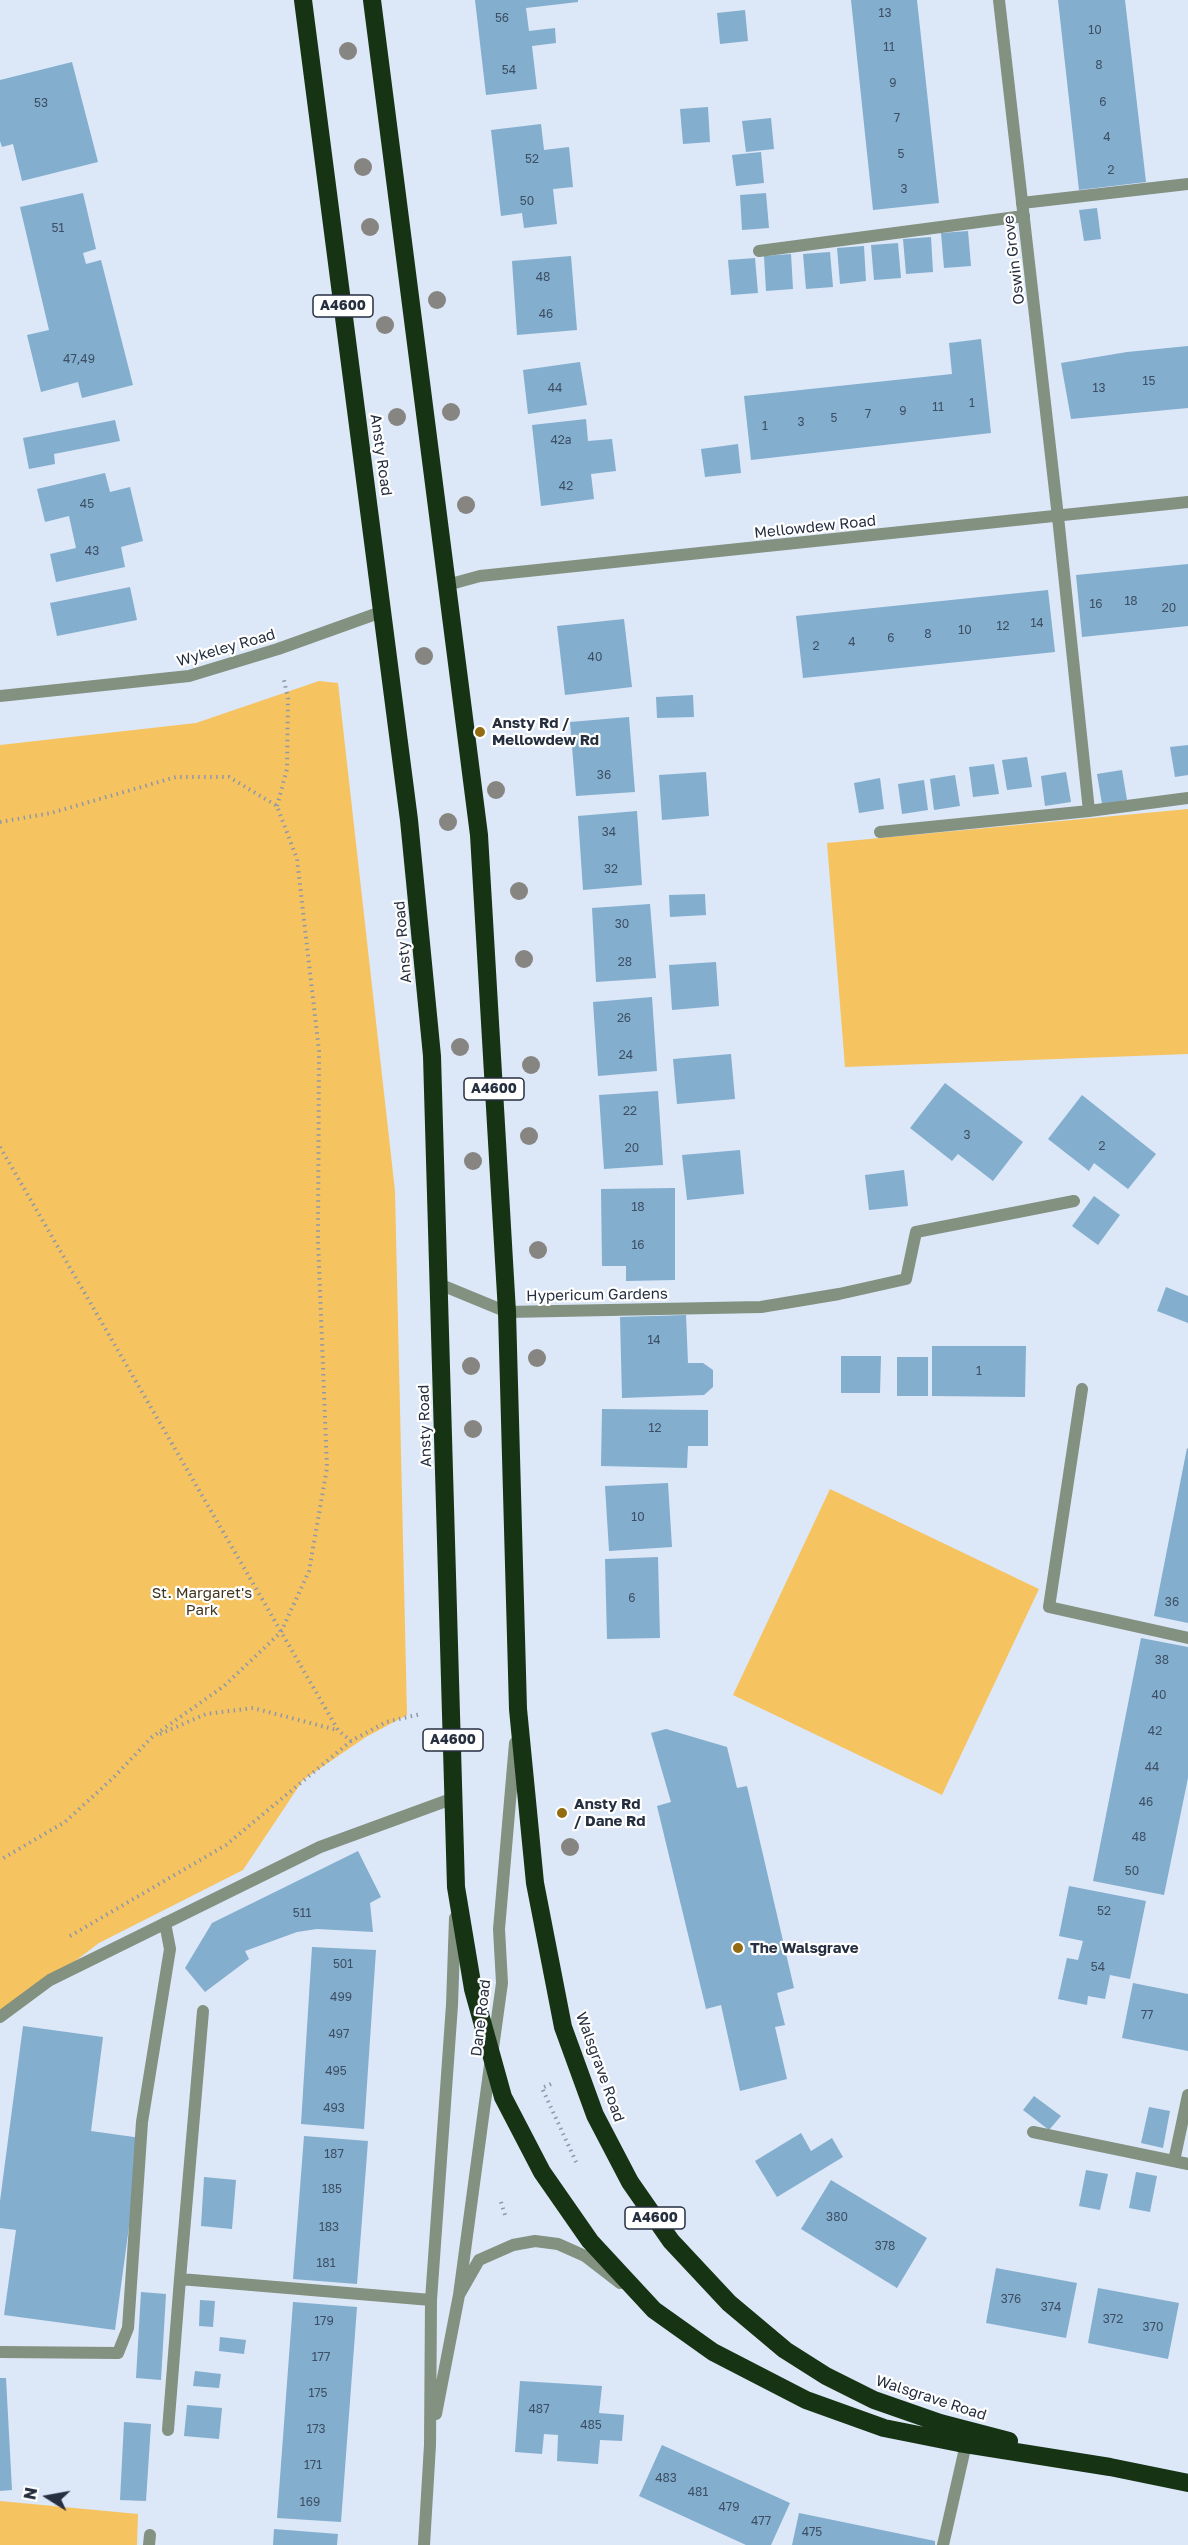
<!DOCTYPE html>
<html>
<head>
<meta charset="utf-8">
<style>
	body { margin:0 }
	#map { position:relative; width:1188px; height:2545px; overflow:hidden; background:#dce7f8; font-family:"Golos Text",sans-serif }
	canvas { display:block }
	.north { position:absolute; left:18px; top:2467px; width:60px; height:60px; -webkit-text-stroke:4px #fff; paint-order:stroke; rotate:281deg; font-size:16px; font-weight:700; line-height:24px; text-align:center; color:#262f40 }
	.north::after { content:''; display:block; margin:auto; width:21px; height:27px; background:#262f40; clip-path:polygon(50% 0,100% 100%,50% 72%,0 100%) }
</style>
</head>
<body>
<div id="map">
<canvas width="1188" height="2545"></canvas>
<div class="north">N</div>
</div>
<script>
const context = document.querySelector('canvas').getContext('2d');
context.lineJoin = 'round';
function fillPath(path, color) {
  context.fillStyle = color;
  context.fill(path, 'evenodd');
}
function stroke(path, color, width, dash) {
  context.strokeStyle = color;
  context.lineWidth = width;
  context.lineCap = dash ? 'butt' : 'round';
  context.setLineDash(dash || []);
  context.stroke(path);
}
function drawText(font, color, halo, rows, align = 'center') {
  context.font = font + ' "Golos Text",sans-serif';
  context.lineWidth = 4.5;
  context.setLineDash([]);
  context.textBaseline = 'middle';
  context.strokeStyle = halo;
  context.fillStyle = color;
  for (const [text, x, y, turn = 0] of rows) {
    context.save();
    context.translate(x, y);
    context.rotate((+turn || 0) * Math.PI / 180);
    context.textAlign = isNaN(turn) ? turn : align;
    if (halo) context.strokeText(text, 0, 0);
    context.fillText(text, 0, 0);
    context.restore();
  }
}
fillPath(new Path2D(`
	M319,681L338,683L395,1191L407,1715L366,1737L303,1780L243,1870L99,1943L24,2000L0,2011V745L196,723Z
	M1188,809V1054L845,1067L827,843Z
	M830,1489L1039,1589L942,1795L733,1695Z
	M0,2501L138,2514L137,2545H0Z`), '#f6c361');
fillPath(new Path2D(`
	M475,0H578V2L526,8L529,31L555,28L556,43L532,46L537,89L486,95Z
	M851,0H917L939,203L873,210Z
	M1058,0H1125L1146,182L1079,190Z
	M745,10L748,41L720,44L717,13Z
	M72,62L98,162L22,181L13,144L2,147L0,141V80Z
	M708,107L710,142L683,144L680,109Z
	M771,118L774,149L746,152L742,121Z
	M541,124L544,150L569,147L573,187L553,189L557,224L524,228L522,213L501,216L491,130Z
	M761,152L764,183L736,186L732,155Z
	M83,193L96,249L83,253L86,264L101,260L133,385L82,398L78,382L41,392L27,335L49,330L20,207Z
	M766,193L769,228L742,230L740,195Z
	M1097,208L1101,239L1084,241L1079,210Z
	M968,231L971,266L944,268L941,233Z
	M931,237L933,272L906,274L903,239Z
	M898,243L901,278L874,280L871,245Z
	M864,246L866,281L840,284L837,248Z
	M830,252L833,287L806,289L803,254Z
	M791,254L793,289L766,291L764,256Z
	M571,256L577,330L517,335L512,261Z
	M755,258L758,293L731,295L728,260Z
	M981,339L991,433L751,460L744,396L952,374L949,343Z
	M1188,346V408L1071,419L1061,363L1127,352Z
	M580,362L587,405L528,414L523,370Z
	M586,419L588,441L612,439L616,471L591,474L594,499L541,506L532,425Z
	M115,420L120,441L54,454L55,464L29,469L23,438Z
	M738,444L741,473L705,477L701,449Z
	M105,473L110,492L130,487L143,541L121,547L125,567L56,582L50,554L76,548L69,516L45,522L37,489Z
	M1188,564V626L1082,637L1076,575Z
	M130,587L137,620L57,636L50,603Z
	M1048,590L1055,652L803,678L796,616Z
	M624,619L632,687L565,695L557,626Z
	M693,695L694,717L657,718L656,697Z
	M629,717L635,792L576,796L570,722Z
	M1188,745V775L1175,777L1170,747Z
	M1027,757L1032,787L1007,790L1002,760Z
	M994,764L999,794L973,797L969,767Z
	M1122,770L1127,800L1102,804L1097,774Z
	M706,772L709,816L662,820L659,775Z
	M1066,772L1071,802L1045,806L1041,776Z
	M955,775L960,806L934,810L930,779Z
	M880,778L884,809L859,813L854,783Z
	M924,780L928,810L902,814L898,784Z
	M637,811L642,885L583,890L578,816Z
	M705,894L706,915L670,917L669,895Z
	M650,904L656,978L596,982L592,908Z
	M716,962L719,1006L672,1010L669,965Z
	M652,997L657,1071L598,1076L593,1002Z
	M731,1054L735,1099L677,1104L673,1059Z
	M945,1083L1023,1142L993,1181L958,1154L952,1161L910,1128Z
	M658,1091L663,1165L604,1169L599,1095Z
	M1082,1095L1156,1154L1128,1189L1094,1163L1089,1171L1048,1139Z
	M740,1150L744,1194L687,1200L682,1155Z
	M904,1170L908,1206L869,1210L865,1175Z
	M675,1188V1280L626,1281V1266H602L601,1189Z
	M1094,1196L1120,1215L1098,1245L1072,1226Z
	M1166,1287L1188,1296V1323L1157,1311Z
	M686,1315L688,1363H703L713,1370V1387L704,1395L622,1398L620,1317Z
	M932,1346H1026L1025,1397L932,1396Z
	M841,1356H881L880,1393H841Z
	M897,1357H928V1396H897Z
	M602,1409L708,1410V1446H688L687,1468L601,1466Z
	M1187,1448L1188,1449V1623L1154,1616Z
	M668,1483L672,1547L609,1551L605,1486Z
	M658,1557L660,1638L607,1639L605,1559Z
	M1141,1638L1188,1647V1778L1164,1895L1093,1881Z
	M666,1729L727,1747L737,1788L747,1786L794,1988L777,1993L785,2025L775,2027L787,2079L740,2091L721,2005L706,2009L657,1806L671,1802L651,1733Z
	M358,1851L381,1897L370,1903L373,1932L317,1929L297,1932L245,1951L249,1959L205,1992L185,1968L212,1923Z
	M1069,1886L1146,1901L1130,1979L1110,1975L1105,1999L1088,1996L1087,2005L1058,1999L1067,1958L1078,1960L1083,1941L1059,1936Z
	M312,1947L376,1950L364,2129L301,2124Z
	M1133,1983L1188,1994V2051L1122,2038Z
	M23,2026L103,2037L91,2131L141,2138L115,2330L4,2315L16,2230L0,2228V2201Z
	M1034,2096L1061,2116L1049,2130L1023,2110Z
	M1149,2107L1170,2111L1163,2148L1141,2143Z
	M801,2133L811,2151L832,2138L843,2157L777,2197L755,2161Z
	M304,2136L368,2141L357,2284L293,2279Z
	M1086,2170L1108,2174L1100,2210L1079,2206Z
	M1136,2172L1157,2176L1150,2212L1129,2208Z
	M204,2177L236,2180L232,2229L201,2226Z
	M831,2180L927,2238L897,2288L801,2229Z
	M996,2268L1077,2283L1066,2338L986,2323Z
	M1098,2288L1179,2303L1168,2359L1088,2343Z
	M141,2292L166,2294L161,2380L136,2378Z
	M200,2300L215,2301L213,2327L199,2326Z
	M293,2302L357,2307L341,2522L277,2518Z
	M220,2337L246,2340L244,2354L219,2351Z
	M195,2371L221,2374L219,2388L193,2386Z
	M0,2378H6L12,2490L0,2491Z
	M520,2381L602,2386L599,2413L624,2415L622,2441L600,2440L598,2464L557,2461L558,2435L544,2434L542,2454L515,2452Z
	M187,2405L222,2408L219,2439L184,2436Z
	M124,2422L151,2424L146,2501L120,2500Z
	M662,2445L790,2503L771,2545H746L639,2496Z
	M799,2513L935,2541V2545H792Z
	M274,2529L338,2534L337,2545H273Z`), '#83aece');
stroke(new Path2D(`
	M277,806L287,769L288,698L283,676
	M0,822L51,813L176,777H229L277,806L297,859L319,1051L318,1240L327,1468L309,1571L281,1632L224,1686L152,1737L113,1778L65,1822L0,1860
	M0,1147L338,1730L351,1741L386,1722L421,1714
	M160,1734L206,1714L253,1708L337,1730
	M70,1936L226,1845L351,1741
	M551,2084L542,2088L577,2164
	M501,2202L506,2218`), '#8e98a9', 4, [1.5, 4.5]);
stroke(new Path2D(`
	M1022,203L1188,184
	M759,251L1024,216
	M1089,811L1188,798
	M880,832L1089,811L1058,517
	M439,1284L507,1312L761,1307L839,1294L906,1279L916,1232L1074,1201
	M1082,1389L1049,1607L1188,1638
	M0,2017L50,1980L320,1847L454,1798
	M1033,2132L1188,2164
	M1174,2161L1188,2095
	M180,2279L203,2011
	M0,2352L118,2353L128,2328L142,2122L170,1949L165,1923
	M168,2430L180,2279L431,2300
	M149,2545L150,2535
	M943,2545L966,2444`), '#829180', 12);
stroke(new Path2D(`
	M999,0L1058,517
	M447,585L480,576L1188,502
	M0,696L189,676L278,649L384,611
	M493,2048L502,1983L499,1929L515,1743
	M459,2295L490,2065
	M436,2414L459,2295L479,2260L513,2245L535,2241L558,2244L585,2256L620,2283
	M424,2545L430,2445L431,2300L452,2005L455,1918`), '#829180', 12);
stroke(new Path2D(`
	M303,0L409,820L432,1056L456,1887L473,1989L503,2097L542,2172L590,2241L654,2310L713,2352L806,2400L884,2428L959,2443L1110,2467L1188,2483
	M372,0L479,835L507,1312L518,1709L535,1883L563,2027L595,2115L630,2182L671,2241L729,2303L785,2350L826,2376L874,2400L940,2423L1009,2441`), '#163313', 18);
context.fillStyle = '#878581';
for (const [x, y] of [
	[348,51],
	[363,167],
	[370,227],
	[437,300],
	[385,325],
	[451,412],
	[397,417],
	[466,505],
	[424,656],
	[496,790],
	[448,822],
	[519,891],
	[524,959],
	[460,1047],
	[531,1065],
	[529,1136],
	[473,1161],
	[538,1250],
	[537,1358],
	[471,1366],
	[473,1429],
	[570,1847]
]) {
  context.beginPath();
  context.arc(x, y, 9, 0, 2 * Math.PI);
  context.fill();
}
for (const [x, y, r, color] of [
	[480,732,6,"#926b12"],
	[562,1813,6,"#926b12"],
	[738,1948,6,"#926b12"]
]) {
  const dot = new Path2D();
  dot.arc(x, y, r, 0, 2 * Math.PI);
  context.fillStyle = color;
  context.fill(dot);
  stroke(dot, '#fff', 2);
}
drawText('12px', '#3d4f64', null, [
	["13",885,13],
	["56",502,18],
	["10",1095,30],
	["11",889,47],
	["8",1099,65],
	["54",509,70],
	["9",893,83],
	["6",1103,102],
	["53",41,103],
	["7",897,118],
	["4",1107,137],
	["5",901,154],
	["52",532,159],
	["2",1111,170],
	["3",904,189],
	["50",527,201],
	["51",58,228],
	["48",543,277],
	["46",546,314],
	["47,49",79,359],
	["15",1149,381],
	["44",555,388],
	["13",1099,388],
	["1",972,403],
	["11",938,407],
	["9",903,411],
	["7",868,414],
	["5",834,418],
	["3",801,422],
	["1",765,426],
	["42a",561,440],
	["42",566,486],
	["45",87,504],
	["43",92,551],
	["18",1131,601],
	["16",1096,604],
	["20",1169,608],
	["14",1037,623],
	["12",1003,626],
	["10",965,630],
	["8",928,634],
	["6",891,638],
	["4",852,642],
	["2",816,646],
	["40",595,657],
	["36",604,775],
	["34",609,832],
	["32",611,869],
	["30",622,924],
	["28",625,962],
	["26",624,1018],
	["24",626,1055],
	["22",630,1111],
	["3",967,1135],
	["2",1102,1146],
	["20",632,1148],
	["18",638,1207],
	["16",638,1245],
	["14",654,1340],
	["1",979,1371],
	["12",655,1428],
	["10",638,1517],
	["6",632,1598],
	["36",1172,1602],
	["38",1162,1660],
	["40",1159,1695],
	["42",1155,1731],
	["44",1152,1767],
	["46",1146,1802],
	["48",1139,1837],
	["50",1132,1871],
	["52",1104,1911],
	["511",302,1913],
	["501",343,1964],
	["54",1098,1967],
	["499",341,1997],
	["77",1147,2015],
	["497",339,2034],
	["495",336,2071],
	["493",334,2108],
	["187",334,2154],
	["185",332,2189],
	["380",837,2217],
	["183",329,2227],
	["378",885,2246],
	["181",326,2263],
	["376",1011,2299],
	["374",1051,2307],
	["372",1113,2319],
	["179",324,2321],
	["370",1153,2327],
	["177",321,2357],
	["175",318,2393],
	["487",539,2409],
	["485",591,2425],
	["173",316,2429],
	["171",313,2465],
	["483",666,2478],
	["481",698,2492],
	["169",310,2502],
	["479",729,2507],
	["477",761,2521],
	["475",812,2532]
]);
for (const [x, y, w] of [
	[343,306,60],
	[494,1089,60],
	[453,1740,60],
	[655,2218,60]
]) {
  const box = new Path2D();
  box.roundRect(x - w / 2, y - 11, w, 22, 4.5);
  context.fillStyle = '#fff';
  context.fill(box);
  stroke(box, '#262f40', 1.5);
}
drawText('bold 14px', '#262f40', null, [
	["A4600",343,306],
	["A4600",494,1089],
	["A4600",453,1740],
	["A4600",655,2218]
]);
drawText('15px', '#262f40', '#fff', [
	["Oswin Grove",1014,260,-97],
	["Ansty Road",381,455,82],
	["Mellowdew Road",815,527,-6],
	["Wykeley Road",226,648,-16],
	["Ansty Road",403,942,-95],
	["Hypericum Gardens",597,1295,-1],
	["Ansty Road",425,1426,-92],
	["Dane Road",481,2018,-83],
	["Walsgrave Road",600,2067,70],
	["Walsgrave Road",931,2398,18]
]);
drawText('bold 15px', '#262f40', '#fff', [
	["Ansty Rd /",492,723],
	["Mellowdew Rd",492,740],
	["Ansty Rd",574,1804],
	["/ Dane Rd",574,1821],
	["The Walsgrave",750,1948]
], 'left');
drawText('15px', '#41351f', '#fff', [
	["St. Margaret's",202,1593],
	["Park",202,1610]
]);
</script>
</body>
</html>
